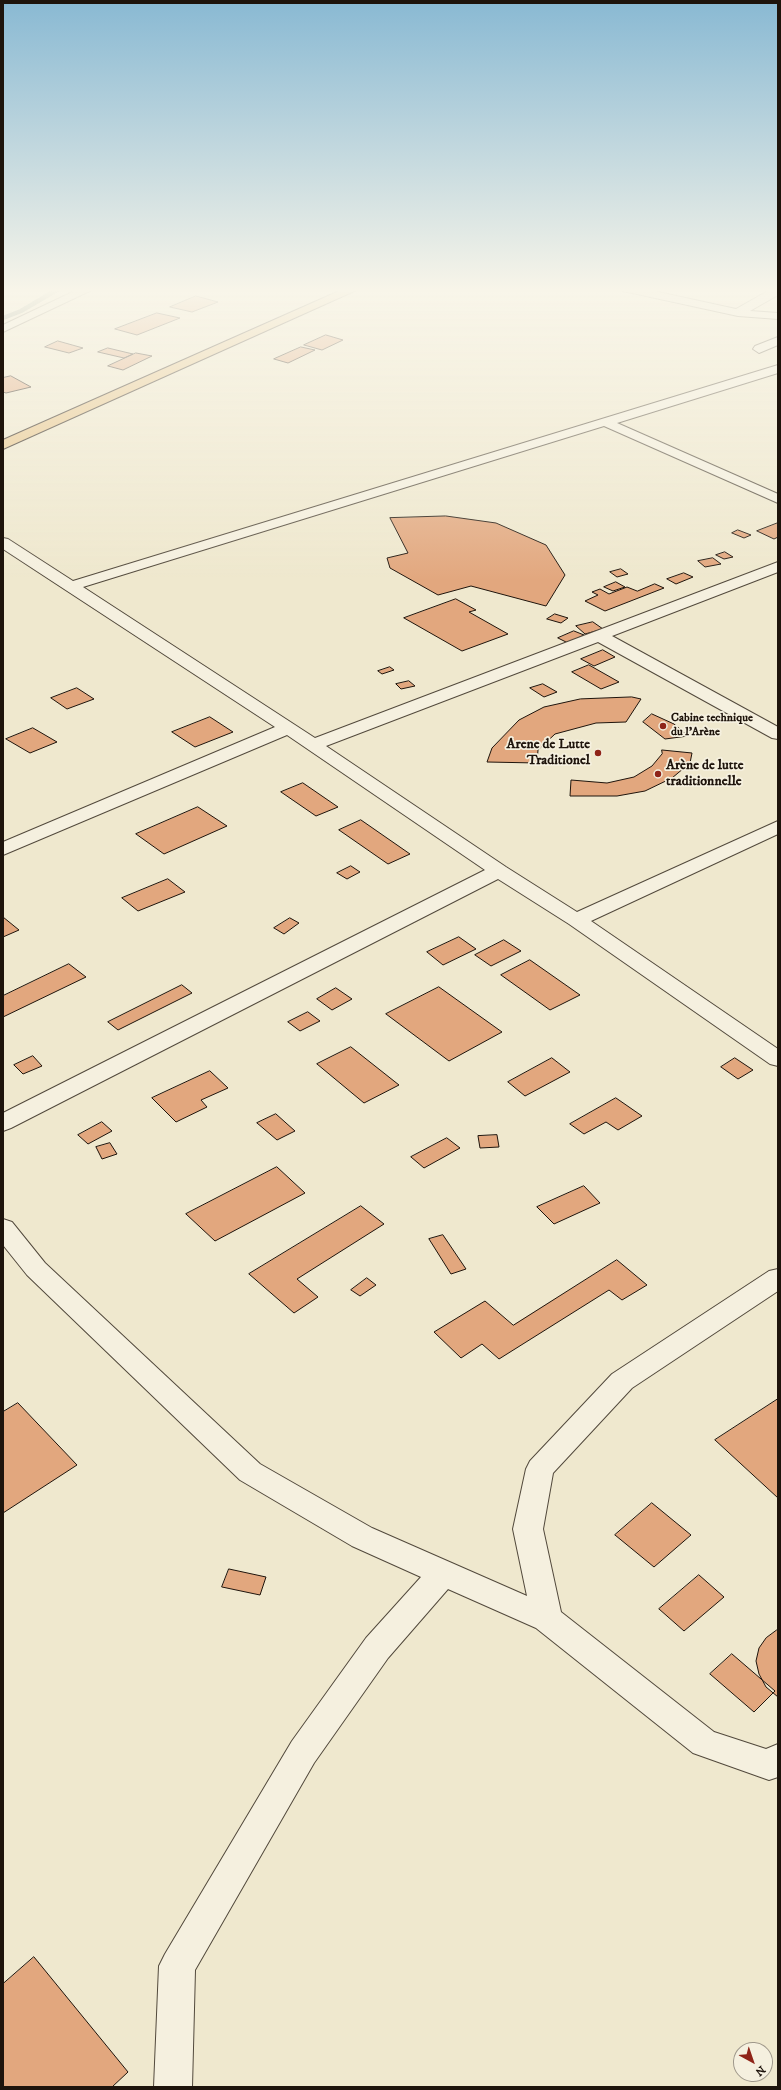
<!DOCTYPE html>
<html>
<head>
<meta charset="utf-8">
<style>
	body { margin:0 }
	#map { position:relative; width:781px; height:2090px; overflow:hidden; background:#efe8ce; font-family:"IM FELL DW Pica",serif }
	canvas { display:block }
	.frame { position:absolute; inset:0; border:4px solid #1e140c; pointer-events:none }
	.north { position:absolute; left:733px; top:2042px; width:40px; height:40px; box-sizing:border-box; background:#f5f0df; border:1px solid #9f988b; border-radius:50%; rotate:140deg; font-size:11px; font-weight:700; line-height:16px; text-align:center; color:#1e140c }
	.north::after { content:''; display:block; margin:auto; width:14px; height:18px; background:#8f2418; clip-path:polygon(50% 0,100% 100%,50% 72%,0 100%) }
</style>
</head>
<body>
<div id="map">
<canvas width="781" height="2090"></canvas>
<div class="frame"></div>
<div class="north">N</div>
</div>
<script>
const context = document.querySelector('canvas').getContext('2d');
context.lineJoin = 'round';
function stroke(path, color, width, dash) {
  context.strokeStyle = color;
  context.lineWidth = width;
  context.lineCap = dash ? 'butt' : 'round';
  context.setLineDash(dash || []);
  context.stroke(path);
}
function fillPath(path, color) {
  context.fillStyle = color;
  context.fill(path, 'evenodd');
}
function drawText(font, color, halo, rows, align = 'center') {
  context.font = font + ' "IM FELL DW Pica",serif';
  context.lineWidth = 3.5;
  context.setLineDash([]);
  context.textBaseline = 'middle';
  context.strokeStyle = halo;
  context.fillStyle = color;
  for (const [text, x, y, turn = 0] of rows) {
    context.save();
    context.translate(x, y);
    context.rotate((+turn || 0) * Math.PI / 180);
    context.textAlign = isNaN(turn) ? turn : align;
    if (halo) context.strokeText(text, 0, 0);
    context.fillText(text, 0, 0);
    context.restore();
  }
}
stroke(new Path2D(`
	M3,318L21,311L60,288`), '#687c70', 4.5);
const building = new Path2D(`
	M196,296L218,302L192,312L170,307Z
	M157,313L180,318L137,335L115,329Z
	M326,335L343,340L322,350L304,345Z
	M58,341L83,348L69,353L45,347Z
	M301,347L315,350L288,363L274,359Z
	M108,348L133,354L124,358L98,352Z
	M136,353L152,356L123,370L108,366Z
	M11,376L31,387L6,393L3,392V378Z
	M446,516L496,523L546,545L565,575L546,606L471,586L438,595L390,568L387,558L408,553L390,518Z
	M778,523V537L774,539L757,531Z
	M738,530L751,535L744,538L732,533Z
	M725,552L733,557L724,559L716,555Z
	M713,558L721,564L705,567L698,561Z
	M621,569L628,574L617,577L610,572Z
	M684,573L693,577L676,584L667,579Z
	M616,582L625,587L613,591L604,587Z
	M655,584L664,588L605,611L585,601L598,595L592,592L600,589L609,594L627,587L637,591Z
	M456,599L476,610L469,612L508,634L462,651L404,618Z
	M555,614L568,618L561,623L547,619Z
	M593,622L603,629L585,634L576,626Z
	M574,631L584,635L568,643L558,638Z
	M603,650L615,657L594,666L581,659Z
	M589,665L619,682L601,689L572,672Z
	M390,667L394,670L382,674L378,671Z
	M409,681L415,686L401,689L396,684Z
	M543,684L557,692L544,697L530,688Z
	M77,688L94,699L67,709L51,698Z
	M632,697L641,699L626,722L596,723L555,734L538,750L537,763L487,762L492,748L519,720L544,707L580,699Z
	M652,714L674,724L688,736L665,739L643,722Z
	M210,717L233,732L195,747L172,732Z
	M33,728L57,742L30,753L6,739Z
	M662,750L692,753L690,763L672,778L645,791L617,796H570L571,780L607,783L634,777L652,766L662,754Z
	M303,783L338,807L316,816L281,792Z
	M198,807L227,826L164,854L136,834Z
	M361,820L410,854L388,864L339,830Z
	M351,866L360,872L347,879L337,873Z
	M168,879L185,892L138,911L122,898Z
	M3,917L19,930L3,937Z
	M290,918L299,923L284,934L274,928Z
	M459,937L476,949L443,965L427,952Z
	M504,940L521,951L491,966L475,955Z
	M530,960L580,995L550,1010L501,975Z
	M69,964L86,977L3,1017V996Z
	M182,985L192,993L118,1030L108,1022Z
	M439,987L502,1032L449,1061L386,1014Z
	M336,988L352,999L332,1010L317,999Z
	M308,1012L320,1021L300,1031L288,1022Z
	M351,1047L399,1085L364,1103L317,1064Z
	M33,1056L42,1066L23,1074L14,1065Z
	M552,1058L570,1072L525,1096L508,1082Z
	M735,1058L753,1070L738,1079L721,1067Z
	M210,1071L228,1088L201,1100L207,1107L176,1122L152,1098Z
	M616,1098L642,1116L618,1130L606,1122L584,1134L570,1124Z
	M276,1114L295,1131L277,1140L257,1123Z
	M102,1122L112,1131L88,1144L78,1135Z
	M497,1135L499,1147L480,1148L478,1136Z
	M447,1138L460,1148L424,1168L411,1157Z
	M110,1143L117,1154L102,1159L96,1147Z
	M277,1167L305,1193L215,1241L186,1214Z
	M584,1186L600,1203L554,1224L537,1207Z
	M361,1206L384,1224L297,1279L318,1297L294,1313L249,1274Z
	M443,1235L466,1269L451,1274L429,1239Z
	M617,1260L647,1285L622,1300L609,1290L499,1359L482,1344L461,1358L434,1332L485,1301L513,1325Z
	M367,1278L376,1285L360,1296L351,1290Z
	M778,1399V1498L715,1440Z
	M18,1403L77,1465L3,1513V1412Z
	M652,1503L691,1535L654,1567L615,1535Z
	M229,1569L266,1577L260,1595L222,1587Z
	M699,1575L724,1597L684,1631L659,1609Z
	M777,1630H778V1697L766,1687L759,1674L756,1661L759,1648L766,1638Z
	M732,1654L775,1691L754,1712L710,1674Z
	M34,1957L128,2072L112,2087H3V1984Z`);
fillPath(building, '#e2a77e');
stroke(building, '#1e140c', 1);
const minor = new Path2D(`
	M81,288H96L3,332V325Z
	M618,288H640L736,309L773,288H778V295L750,311L778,313V319L738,316L623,291Z
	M778,337V345L759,353L753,349L755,346Z
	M778,365V373L617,423L778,494V503L604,426L83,587L315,738L778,562V572L612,636L778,727V739L772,738L598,642L326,746L506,867L577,912L778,821V834L591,921L778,1049V1066L770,1064L569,924L498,879L11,1128L3,1131V1113L485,870L287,735L3,855V842L275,727L3,549V538L8,539L73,581Z
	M3,1219L12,1222L45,1263L260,1464L372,1528L527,1596L513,1529L526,1469L530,1461L612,1374L769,1271L778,1269V1291L632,1388L553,1473L543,1529L561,1612L714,1732L766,1749L778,1744V1777L769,1780L693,1753L536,1628L448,1589L388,1658L314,1763L195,1970L192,2087H154L159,1966L165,1954L292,1741L366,1638L421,1577L352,1546L240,1480L27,1275L3,1245Z`);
const major = new Path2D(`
	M346,288H361L3,449V440Z`);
stroke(minor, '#52493c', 2);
stroke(major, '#1e140c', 2);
fillPath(minor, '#f5f0df');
fillPath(major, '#e8c487');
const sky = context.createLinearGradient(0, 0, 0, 581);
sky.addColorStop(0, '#89b9d3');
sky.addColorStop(0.5, '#f8f5e9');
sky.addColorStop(1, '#f8f5e900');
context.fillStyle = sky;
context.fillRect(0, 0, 781, 581);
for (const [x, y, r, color] of [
	[663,726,4,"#8f2418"],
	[598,753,4,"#8f2418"],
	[658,774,4,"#8f2418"]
]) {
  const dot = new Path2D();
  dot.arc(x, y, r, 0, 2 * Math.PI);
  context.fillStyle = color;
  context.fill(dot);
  stroke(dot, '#f5f0df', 1.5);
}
drawText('bold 12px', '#1e140c', '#f5f0df', [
	["Cabine technique",671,719],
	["du l'Arène",671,733]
], 'left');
drawText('bold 14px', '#1e140c', '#f5f0df', [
	["Arene de Lutte",590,745],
	["Traditionel",590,761],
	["Arène de lutte",666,766,"left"],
	["traditionnelle",666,782,"left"]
], 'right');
</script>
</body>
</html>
